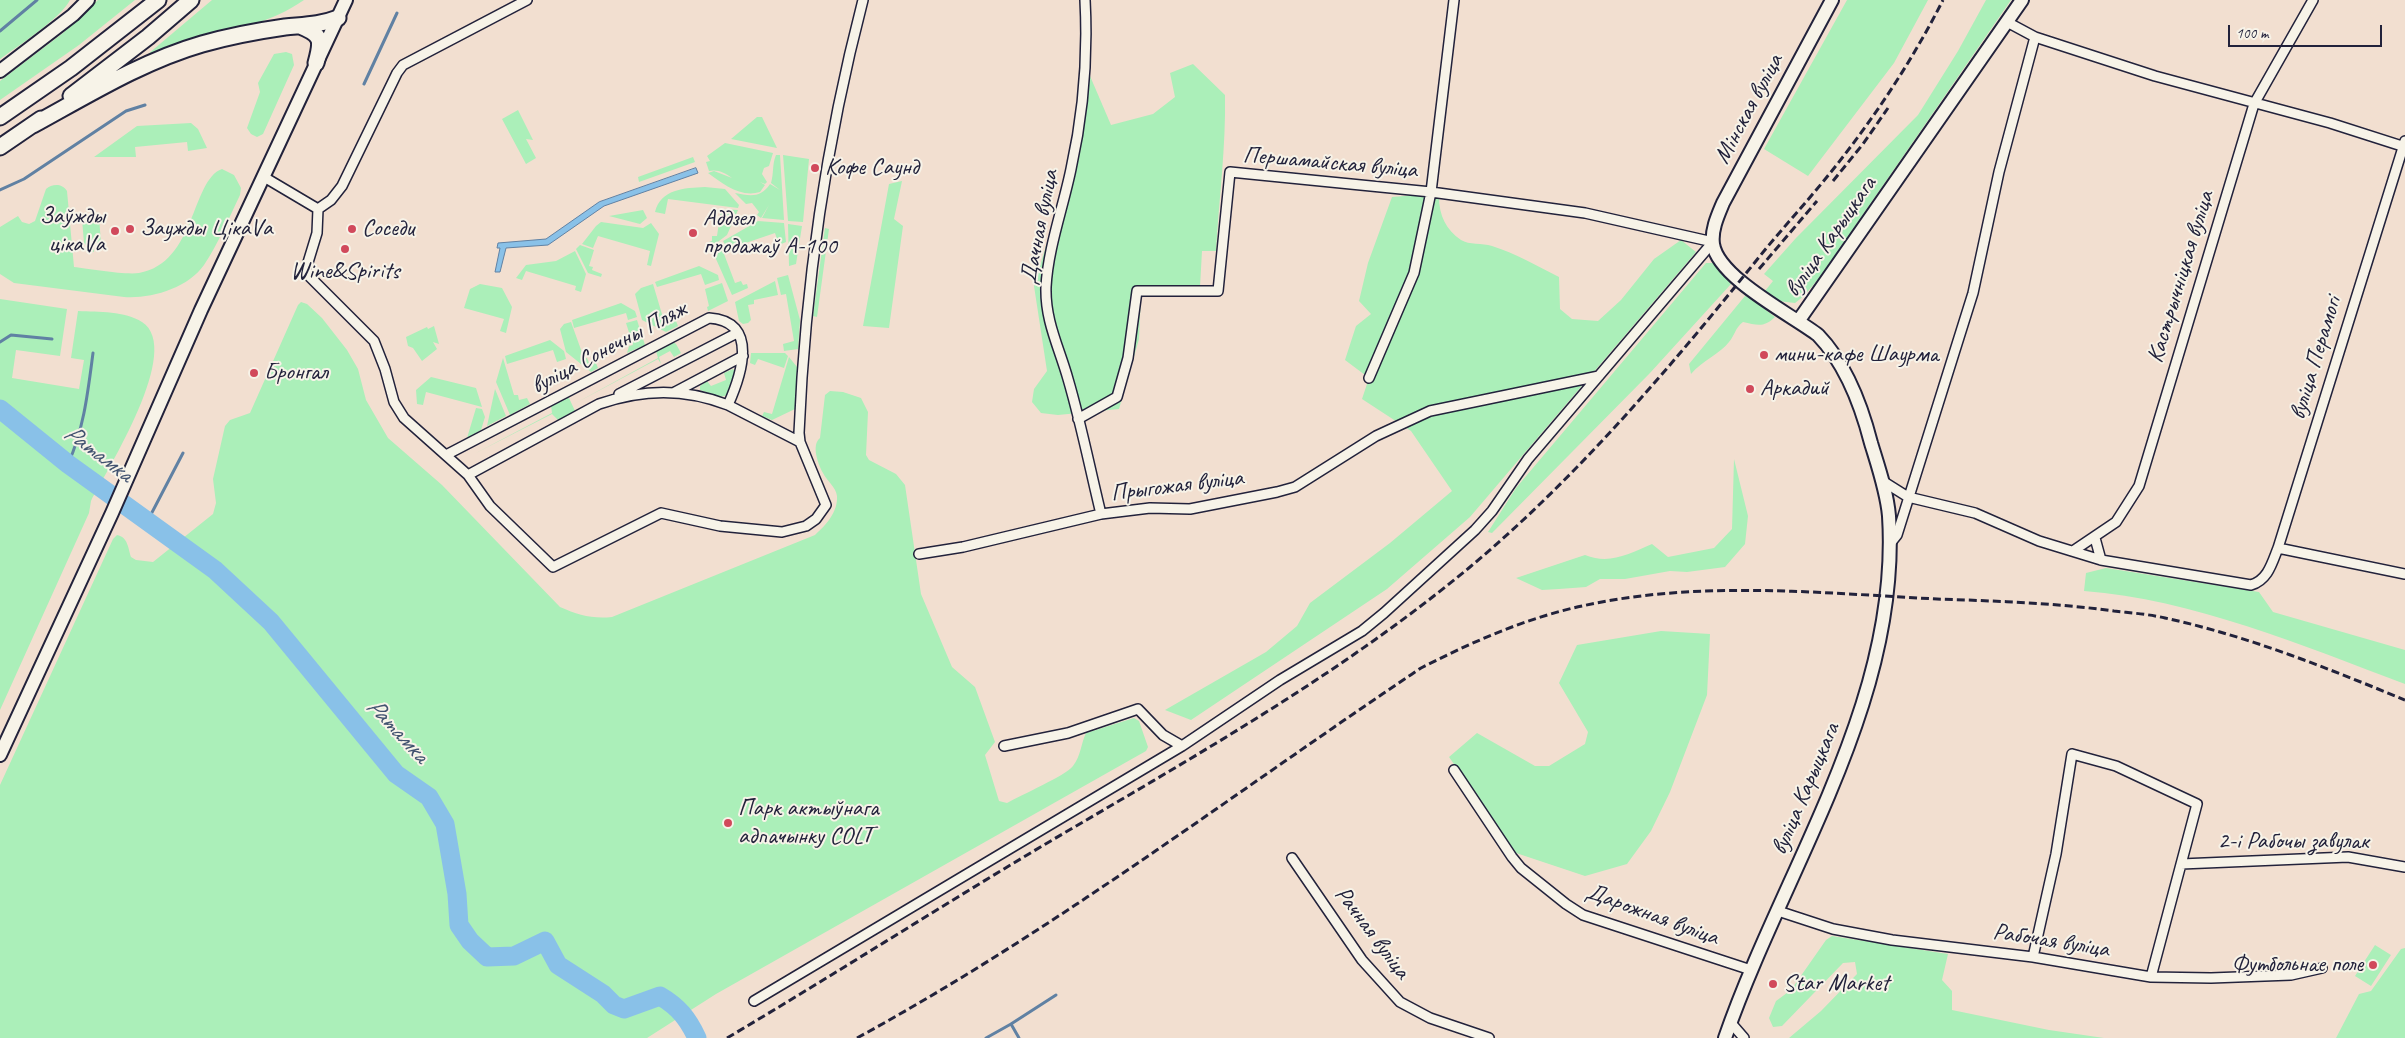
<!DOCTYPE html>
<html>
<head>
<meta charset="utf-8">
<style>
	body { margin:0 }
	#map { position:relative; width:2405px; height:1038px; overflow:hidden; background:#f2dfd0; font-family:Caveat,sans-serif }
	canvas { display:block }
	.scale { position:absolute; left:2228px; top:25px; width:154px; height:22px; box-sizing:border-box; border:2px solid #22223b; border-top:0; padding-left:6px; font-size:15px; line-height:18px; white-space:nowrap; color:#22223b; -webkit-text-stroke:4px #f7f3e8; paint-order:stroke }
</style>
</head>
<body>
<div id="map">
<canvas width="2405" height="1038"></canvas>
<div class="scale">100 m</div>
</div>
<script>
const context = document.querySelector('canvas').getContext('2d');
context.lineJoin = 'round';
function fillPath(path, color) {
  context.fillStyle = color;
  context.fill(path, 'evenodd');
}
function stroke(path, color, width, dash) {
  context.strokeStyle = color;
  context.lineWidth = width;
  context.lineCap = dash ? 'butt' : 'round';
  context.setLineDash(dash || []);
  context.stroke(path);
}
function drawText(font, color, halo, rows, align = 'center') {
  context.font = font + ' Caveat,sans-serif';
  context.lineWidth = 4;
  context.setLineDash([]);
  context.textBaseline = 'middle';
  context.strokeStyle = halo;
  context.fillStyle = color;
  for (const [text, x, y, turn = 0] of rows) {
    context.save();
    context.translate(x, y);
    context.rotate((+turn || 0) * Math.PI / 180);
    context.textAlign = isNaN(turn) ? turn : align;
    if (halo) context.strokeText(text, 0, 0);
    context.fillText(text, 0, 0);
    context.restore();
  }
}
fillPath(new Path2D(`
	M0,0H70C60,19 18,46 0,59Z
	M98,0H135L79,45L0,100V81L63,33Z
	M212,0H304C271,23 238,28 200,38C182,42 165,49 148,54Z
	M1847,0H1928L1894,63L1808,176L1764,149Z
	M1986,0H2011L1819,278L1804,296L1795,303L1778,301L1765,291L1773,281L1764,274L1796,238L1918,115L1958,51Z
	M286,52L292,54L294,65L263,134L257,137L251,134L247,128L260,92L258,83L274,54Z
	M1193,64L1225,95C1226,147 1219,199 1216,251H1202L1200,287L1141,294L1139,339L1119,409L1058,415L1041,413L1032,402L1034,389L1047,371L1034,286L1048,239L1068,202L1090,76L1111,125L1153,114L1175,97L1170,73Z
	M518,110L533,140L526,139L536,158L526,164L502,119Z
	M757,117H762L777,148L731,139Z
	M191,123L198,129L207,148L188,151L187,142L135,147L136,157H94L137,126Z
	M725,143L773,153L769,166L764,168L762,174L767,182L765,184L760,182L765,185L760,192C741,198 723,184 708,173L714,171L732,178C725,173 718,169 709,171L706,162L710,161L707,156Z
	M776,155H780L784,220L762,218L769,205L761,218L757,215L759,212L752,203L746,204L735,193C750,196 761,198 770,184L780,190L771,183C774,173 772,164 776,155Z
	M783,155L809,159L803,222L788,221Z
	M693,157L695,162L639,182L638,177Z
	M222,169L234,175L241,188L240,195C229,218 218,244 204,265C188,288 151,299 124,297L14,283L0,274V227L18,216L22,222L29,224L35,221L46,189C52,184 62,183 67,191L74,267C90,269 125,275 139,273C196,263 191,180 222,169Z
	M902,181L894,219L903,226L889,328L863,326L889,184Z
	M705,187L725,189L739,205L738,208L668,199L665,214L655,212C661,189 684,188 705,187Z
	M1417,195L1439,197C1439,215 1446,230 1461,240C1469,245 1482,243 1492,246C1515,253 1537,266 1559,277L1560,309L1572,319L1598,321L1621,300L1654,259L1681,240L1696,252L1470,517L1387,589L1191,720L1165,710L1266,652L1297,626L1310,603L1390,543L1452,491L1411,431L1362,399L1369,378L1345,360L1356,326L1371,314L1359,301L1368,263L1392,197Z
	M721,209L738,210L727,235L711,247L709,242L712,241V236H717Z
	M643,210L647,218L640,224L609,216Z
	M99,217L101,243H93L94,252L91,251L84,243L82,219Z
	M758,221L784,223L786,242L779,245L775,233L728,249L723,241Z
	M601,222L643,228L651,223L659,234L651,266L647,265L650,251L598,236L593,248L582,244L596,226Z
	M788,224L802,226L796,264L789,266Z
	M825,228L829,229L817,317L813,316Z
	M720,242L727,253L724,254L735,283L741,281L743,285L747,284L748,288L732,295L712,250Z
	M580,245L594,250L589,266L593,267L592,270L602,274L601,277L588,273L576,249Z
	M575,251L586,274L581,292L575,290L576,286L526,271L522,280L516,278L526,265L556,261Z
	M1706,263H1714L1731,279V284L1650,373L1492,533L1488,532L1516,488Z
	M699,266L718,275L719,280L705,285L701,274L657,287L655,282Z
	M788,275L800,320L798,349L784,351L783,344L794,341L786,294L781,295L777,278Z
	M775,281L778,295L754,300V304L748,305L751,320L748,323L743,324L739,321L735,302Z
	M722,283L728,301L708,311L707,307L709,306L705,289Z
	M480,284L502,288L512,307L506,333L500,331L504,319L464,308L470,289Z
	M653,284L664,321L667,323L676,321L678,326L666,332L642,320L635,294L641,288Z
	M1745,296L1749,297L1775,317C1764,328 1757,325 1743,322C1735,328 1735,335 1729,342C1721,353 1702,361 1691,374L1689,364Z
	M0,299L67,309L60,356L16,350L12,378L79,389L84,360L71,358L78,311C99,312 125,311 142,322C184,349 107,470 91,501L89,513L0,710Z
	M301,302L307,304L322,318L347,350L358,369L366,400L388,438L442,485L560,607C578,615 592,619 612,617L815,535C826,525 838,512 837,496C836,487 827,481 823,473C818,464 811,445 820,438L825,395L830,391L843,392L861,398L868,412L866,455L869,460L896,474L905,485L921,594L952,667L975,687L995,742L985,755L999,801L1007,803C1021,795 1065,776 1073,766C1081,756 1081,743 1086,733L1134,718L1139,721L1148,747L1146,751L716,994L647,1038H0V785L113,539L117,535C128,537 128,548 131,557L136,560L153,562L213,514L216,503L213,479L225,426L230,420L250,413L298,305Z
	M621,303L635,311L637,317L628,320L626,313L574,328L572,320Z
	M637,320L645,345L627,353L629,346L633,345L626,323Z
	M571,322L584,358H587L589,363L595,361L598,368L591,372L566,352L560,329L564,324Z
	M434,326L439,344L433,342L437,349L422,361L413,348L408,346L406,337L427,327L428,329Z
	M550,340L564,351L566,359L557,362L553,350L507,364L505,356Z
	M673,342L676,344L681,353L674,357L670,351L659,357L661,364L658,359L574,404L658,358L656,351Z
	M751,353H785L788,356L784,368L758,359L755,365L750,363Z
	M789,357L797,367L795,409L772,420L762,416L764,412L772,414Z
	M503,358L514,395H518L519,400L527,398L530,404L510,415L496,382Z
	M733,369L736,372L728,395L720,397L700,390V386L707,381L711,386L726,380L724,373Z
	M431,377L476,388L482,407L426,392L423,405L417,404L416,390Z
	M495,389L506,416L487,426Z
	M566,397L569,398L575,411L558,420L552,414L474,454L552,413L551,405Z
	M476,408L482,409L485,417L481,430L467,438Z
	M1734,459L1748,516L1745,544L1725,567L1687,572L1670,571L1625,579H1600L1586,587L1559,589L1542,590L1516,578L1585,555C1610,565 1628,554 1652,544L1668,557L1714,548L1732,529Z
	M2106,568L2259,592L2273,612L2405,650V684C2304,646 2192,599 2084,591L2086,573Z
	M1661,631L1710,634L1707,695L1670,792L1651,831L1627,864L1585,876L1516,853L1449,757L1477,733L1535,766H1549L1585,744L1588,732L1559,683L1577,645Z
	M1832,936L1948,954L1942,980L1952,991V1010L2049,1030L2104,1038H1789L1821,1011L1857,974L1855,962L1843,963L1782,1026L1773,1027L1769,1018L1776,1001L1791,990L1826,940Z
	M2375,945L2391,955L2371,986L2355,976Z
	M2405,948V1038H2336L2359,994L2371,991L2401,949Z`), '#abefb9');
const water = new Path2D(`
	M696,168L698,173L604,206L548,245L506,248L500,272H495L500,248H497L498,243L546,239L599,202Z`);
fillPath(water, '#89c1e8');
stroke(water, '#6081a3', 1);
stroke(new Path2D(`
	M0,31L37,0
	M364,84L397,13
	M0,190L24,179L126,111L145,105
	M0,342L11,335L52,339
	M68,464C84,429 88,391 93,353
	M147,522L183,453
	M1011,1024L1056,995
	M986,1038L1011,1024L1019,1038`), '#6081a3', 3);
stroke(new Path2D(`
	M0,409L68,464L215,570L271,622L396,774L429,797L445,824L457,894L459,925L470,941L487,957L514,956L545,941L558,965L603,994L614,1005L624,1009L660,996C679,1007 688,1019 697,1038`), '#89c1e8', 19);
const street = new Path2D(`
	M1085,0C1088,56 1083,115 1071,169C1063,208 1048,248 1046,287C1045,321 1059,347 1068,379C1081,423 1090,469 1101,514
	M2035,37L2155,76L2330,123L2405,147
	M264,177L318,209L317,233L306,269L307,274L374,341L385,369L394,402L404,418L468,475L490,506L553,567L661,513L720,526L782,532L806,526L816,519L826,505L800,442L799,433C805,287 826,142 863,0
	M318,209L331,200L342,186L397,73L403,65L527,0
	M1369,378L1414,273L1431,192L1454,0
	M675,392L743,356
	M619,394L737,333
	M728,405L800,442
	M446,455L709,318C760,321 741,376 728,405C684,388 643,389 599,404L468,475
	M1881,480L1908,497L1975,513L2039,541L2101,560L2251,585C2268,580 2272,563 2278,548L2405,141
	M2095,538L2101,560
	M1889,545L1897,535L1973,293L1999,172L2035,37L2007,22
	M2278,548L2405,574
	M2073,551L2116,522L2139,486L2254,104L2313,0
	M919,554L963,547L1101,514L1150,508L1190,509L1277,492L1295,487L1376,436L1430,411L1599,376
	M1004,746L1068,733L1138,709L1163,735L1182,746
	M1454,770L1512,857L1521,868L1566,904L1583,915L1751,970
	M1292,858L1362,960L1400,1002L1430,1018L1489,1038
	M2181,864L2348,857L2405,867
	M1778,911L1833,929L1892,940L2033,957L2151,977L2211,978L2291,975L2322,968
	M2033,957L2056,854L2072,754L2116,766L2197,804L2151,977
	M754,1001L1182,746L1280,680L1362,631L1384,613L1475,530L1492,511L1528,459L1713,242L1585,213L1431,192L1230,172L1218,291H1137L1128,358L1117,397L1078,419
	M1731,1023L1744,1038`);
const secondary = new Path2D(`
	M0,71L73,15L88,0
	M1799,320L2022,0
	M0,755L112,513L201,310L346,0
	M1725,1038C1784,868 1901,702 1889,516C1887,492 1878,466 1871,443C1861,404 1846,364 1818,335C1792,315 1718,278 1713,244C1711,230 1718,215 1723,203L1832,0`);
const highway = new Path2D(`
	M300,26C323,35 322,41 316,63
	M71,96L148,37L191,0
	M0,117L71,68L158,0
	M33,125C88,95 143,61 202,44C230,36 257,31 285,27C304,25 320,25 338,18
	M0,147L41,119`);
stroke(street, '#22223b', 12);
stroke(secondary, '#22223b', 16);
stroke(highway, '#22223b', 19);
stroke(street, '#f7f3e8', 9);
stroke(secondary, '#f7f3e8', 12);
stroke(highway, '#f7f3e8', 15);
stroke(new Path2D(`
	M1833,181L1863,144L1888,108
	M1759,269L1817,201
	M727,1038C837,973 944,904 1054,839C1197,755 1342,673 1470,567C1580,475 1674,363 1764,251C1783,228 1803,206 1822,183C1869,126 1910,65 1943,0
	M857,1038C1055,930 1234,793 1421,668C1472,642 1526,618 1582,606C1698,580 1820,593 1937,599C1996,601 2056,603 2114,611C2131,613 2148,614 2165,618C2248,636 2327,668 2405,700`), '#22223b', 3, [8, 4]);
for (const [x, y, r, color] of [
	[815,168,5,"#d1495b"],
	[130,229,5,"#d1495b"],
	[352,229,5,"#d1495b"],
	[115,231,5,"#d1495b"],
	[693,233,5,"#d1495b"],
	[345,249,5,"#d1495b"],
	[1764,355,5,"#d1495b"],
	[254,373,5,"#d1495b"],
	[1750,389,5,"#d1495b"],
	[728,823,5,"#d1495b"],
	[2373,965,5,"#d1495b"],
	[1773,984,5,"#d1495b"]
]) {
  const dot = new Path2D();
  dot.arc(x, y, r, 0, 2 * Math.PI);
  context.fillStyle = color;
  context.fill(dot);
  stroke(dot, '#f7f3e8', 2);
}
drawText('24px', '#22223b', '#f7f3e8', [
	["Мінская вуліца",1749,109,-62],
	["Першамайская вуліца",1330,163,5],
	["Дачная вуліца",1040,227,-79],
	["вуліца Карыцкага",1831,237,-55],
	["Кастрычніцкая вуліца",2181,277,-73],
	["вуліца Сонечны Пляж",609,348,-28],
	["вуліца Перамогі",2316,358,-73],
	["Прыгожая вуліца",1177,486,-7],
	["вуліца Карыцкага",1806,789,-67],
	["2-і Рабочы завулак",2293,842],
	["Дарожная вуліца",1652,915,20],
	["Рачная вуліца",1372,933,53],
	["Рабочая вуліца",2051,941,9]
]);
drawText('24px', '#22223b', '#f7f3e8', [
	["Кофе Саунд",825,168],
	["Заўжды",105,217,"right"],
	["цікаVа",105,245,"right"],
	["Аддзел",703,219],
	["продажаў А-100",703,247],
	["Заужды ЦікаVа",140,229],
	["Соседи",362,229],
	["Wine&Spirits",345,272,"center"],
	["мини-кафе Шаурма",1774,355],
	["Бронгал",264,373],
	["Аркадий",1760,389],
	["Парк актыўнага",738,809],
	["адпачынку COLT",738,837],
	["Футбольнае поле",2363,965,"right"],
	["Star Market",1783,984]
], 'left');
drawText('italic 25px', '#41526f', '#f7f3e8', [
	["Ратамка",98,454,37],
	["Ратамка",397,731,47]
]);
</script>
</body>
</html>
